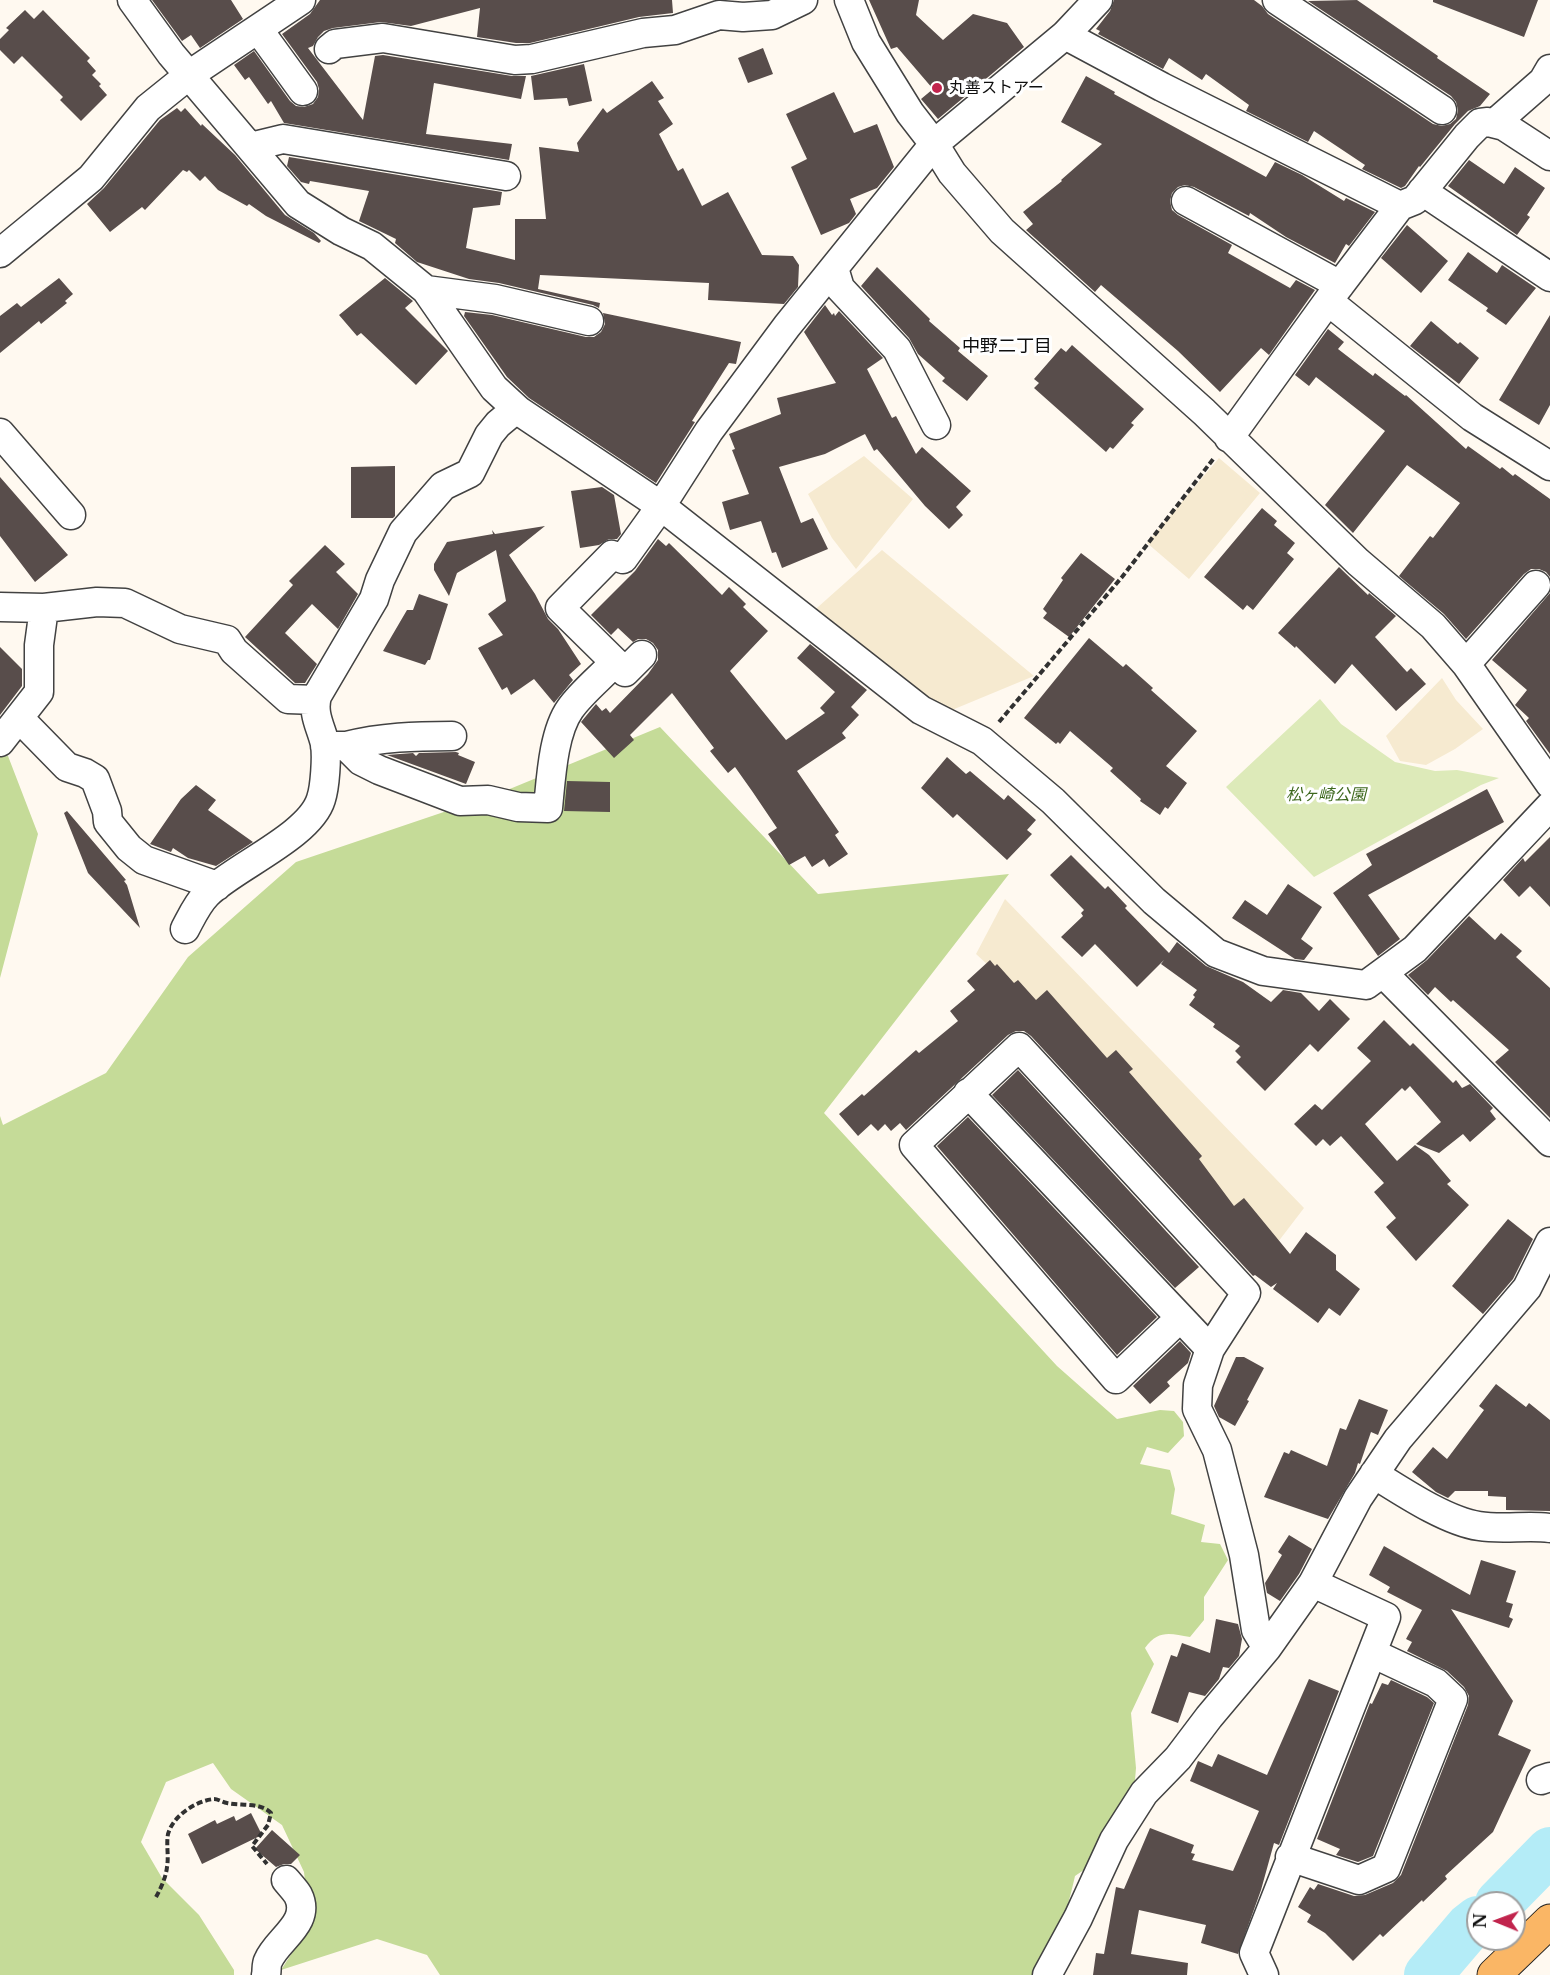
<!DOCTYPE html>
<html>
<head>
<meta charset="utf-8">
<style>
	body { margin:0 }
	#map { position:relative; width:1550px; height:1975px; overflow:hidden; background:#fff9f0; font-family:"Libre Baskerville",serif }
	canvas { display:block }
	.north { position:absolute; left:1466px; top:1891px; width:60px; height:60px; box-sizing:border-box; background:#fff; border:2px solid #9f9f9f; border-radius:50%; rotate:271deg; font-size:16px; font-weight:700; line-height:24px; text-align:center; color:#0f0f0f }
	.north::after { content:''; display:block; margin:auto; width:21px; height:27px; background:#c1244d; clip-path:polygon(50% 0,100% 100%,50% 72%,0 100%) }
</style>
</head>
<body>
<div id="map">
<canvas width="1550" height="1975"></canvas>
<div class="north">N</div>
</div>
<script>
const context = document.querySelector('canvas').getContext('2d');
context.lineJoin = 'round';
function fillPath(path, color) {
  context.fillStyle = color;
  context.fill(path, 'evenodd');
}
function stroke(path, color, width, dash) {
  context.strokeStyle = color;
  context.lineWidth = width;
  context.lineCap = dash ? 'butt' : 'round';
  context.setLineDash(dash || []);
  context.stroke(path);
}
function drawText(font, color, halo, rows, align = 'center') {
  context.font = font + ' "Libre Baskerville","Noto Sans JP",serif';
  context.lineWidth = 6;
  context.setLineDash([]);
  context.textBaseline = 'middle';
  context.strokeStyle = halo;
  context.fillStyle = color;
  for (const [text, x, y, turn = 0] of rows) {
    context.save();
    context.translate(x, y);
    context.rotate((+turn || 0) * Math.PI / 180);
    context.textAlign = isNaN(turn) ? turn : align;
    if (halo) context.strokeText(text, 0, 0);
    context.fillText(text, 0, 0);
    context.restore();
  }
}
fillPath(new Path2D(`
	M864,456L913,499L856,569L832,538L808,494Z
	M1219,458L1260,493L1189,579L1147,543Z
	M882,550L1034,676L952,710L921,701L809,615Z
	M1442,678L1456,700L1483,729L1455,749L1426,765L1400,761L1386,736Z
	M1005,899L1304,1208L1265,1259L1094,1063L976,954Z`), '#f6ead0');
fillPath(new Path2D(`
	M1320,699L1341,724L1395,762L1435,771L1457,770L1499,778L1481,785L1314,877L1226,787Z`), '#ddeab9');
fillPath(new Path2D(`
	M660,727L818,894L1009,874L824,1113L1057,1366L1117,1419L1160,1410L1174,1411L1183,1422L1184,1436L1168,1453L1147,1447L1140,1464L1170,1470L1175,1489L1171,1514L1205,1525L1201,1542L1220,1544L1228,1560L1204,1597V1620L1190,1637C1169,1633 1158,1630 1145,1648L1154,1664L1131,1713L1136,1768L1134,1792L1094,1863L1075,1876C1068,1907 1056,1954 1032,1975H440L427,1955L377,1939L281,1970L310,1925L304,1872L282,1825L231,1789L213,1763L166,1782L141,1842L162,1878L199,1915L234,1970V1975H0V1116L3,1125L106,1073L188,957L296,862L500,793Z
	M8,756L38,834L0,978V757Z`), '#c5db98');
stroke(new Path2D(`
	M1499,1903L1550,1851
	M1428,1975L1469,1927L1478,1920`), '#b4ecf7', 48);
fillPath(new Path2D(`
	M152,0H231L243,19L200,48L191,35L182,41Z
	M320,0H672L673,13L639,17L530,43H516L477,37L480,8L411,26L381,22L333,28L324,31L318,37L313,46L308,48L363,120L375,56L383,55L512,76H526L521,99L434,83L426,134L512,144L509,160L284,123L271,101L268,104L249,77L245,80L234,65L254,51L290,101L296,106L304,107L313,104L318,97L319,89L317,82L282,34L310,14Z
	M869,0H919L916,15L943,40L973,14L1007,23L1024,47L938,119L921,99L933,89L897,47L891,49Z
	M1114,0H1254L1262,6L1268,14L1433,124L1442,126L1450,124L1456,119L1458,110L1456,102L1451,96L1308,1L1357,0L1438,56L1437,58L1490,94L1480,106L1468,111L1455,124L1420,167L1419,166L1405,186L1401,188L1362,169L1365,165L1314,131L1308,142L1246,111L1249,105L1206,74L1202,80L1169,58L1163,69L1098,34L1100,31L1096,29L1110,11Z
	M1433,0H1538L1524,37L1433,2Z
	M25,10L34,19L43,10L90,58L87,61L96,71L92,75L101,84L99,86L107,95L81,121L60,100L63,97L22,56L14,64L0,50V39L9,30L6,28Z
	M763,48L773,74L748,83L738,58Z
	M584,64L592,101L569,106L567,98L534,100L531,76Z
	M1086,76L1115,92L1114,94L1266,177L1275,162L1302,175L1344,201L1346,198L1375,212L1349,246L1346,244L1335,263L1286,237L1250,213L1249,216L1194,187L1185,185L1178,187L1172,193L1170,201L1172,210L1178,215L1232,245L1228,253L1290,288L1296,280L1315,290L1269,355L1261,348L1220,392L1178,351L1101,285L1095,292L1026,230L1033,224L1023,212L1062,181L1061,180L1102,144L1061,122Z
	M652,81L664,98L658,101L673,124L659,134L678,171L683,168L702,206L728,192L762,255L793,256L799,265L798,287L784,304L708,300L709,283L540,275L538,289L600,303L599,308L593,305L499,283L469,279L417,262L395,243L396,239L359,221L369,191L310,181L309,184L301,182L287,166L289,157L502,192L500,205L473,208L466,248L515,260V219H546L539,147L579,152L577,143L603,108L607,113Z
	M834,92L854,133L877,124L894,167L877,188L850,199L856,214L849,223L821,235L791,167L807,159L786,114Z
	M177,108L181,112L185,108L201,126L202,124L235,155L285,215L314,233L321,241L319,243L266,216L249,204L247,206L218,190L205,176L200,181L189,170L187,172L183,170L145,210L142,207L110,232L87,204L104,188L160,120Z
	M1469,160L1504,184L1515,167L1545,188L1527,215L1530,217L1517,235L1448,186Z
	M1407,225L1448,261L1421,293L1381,258Z
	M1468,252L1497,273L1502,265L1536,288L1506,325L1486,311L1488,308L1448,280Z
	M877,267L930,319L929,321L960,348L958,351L988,376L967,401L942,381L945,378L918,354L909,338L861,286Z
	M59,278L73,294L65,301L67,303L41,324L39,321L0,353V316L17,303L21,307Z
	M385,278L413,301L405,308L448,351L416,385L361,333L357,336L339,315Z
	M825,305L832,315L834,313L835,316L839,311L883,358L867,369L892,418L896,416L916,454L922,447L971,491L956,507L963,515L949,529L925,506L877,449L874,451L865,434L825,454L779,467L801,523L813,518L828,549L782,568L776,552L772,553L761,521L730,530L722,502L749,494L732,450L735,449L729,434L781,414L777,398L836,383L804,332Z
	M465,312L492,315L586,337H594L601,332L605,324L603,313L741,342L736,364L729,363L692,421L695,422L656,483L529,398L507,377L464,316Z
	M1550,315V405L1539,425L1499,400Z
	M1431,321L1458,344L1460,342L1479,358L1459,384L1410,346Z
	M1328,329L1344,342L1338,349L1373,376L1375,373L1405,396L1406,395L1466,449L1468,446L1500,469L1502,467L1513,476L1515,474L1550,499V577L1546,572L1539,569H1531L1524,574L1466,639L1444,614L1399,576L1430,536L1433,538L1460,503L1407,465L1353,533L1325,505L1385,431L1316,377L1309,386L1295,375Z
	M1072,345L1144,409L1131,423L1134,425L1113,449L1110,447L1106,452L1034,388L1039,383L1034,379L1061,348L1066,352Z
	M395,466V516L393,518H351V467Z
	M0,477L68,555L35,582L0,536Z
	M602,487L614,495L621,534L617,539H609L599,545L580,548L571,491Z
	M1262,508L1277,521L1274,525L1295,543L1287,553L1294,559L1253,610L1247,605L1243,610L1204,577Z
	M545,526L509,555L535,594L548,619L558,629L581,664L569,675L573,680L554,703L534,679L511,695L507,687L502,690L478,648L503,635L488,614L506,601L496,550L457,573L449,596L434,570V564L447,542L493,534L492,530L495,534Z
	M658,539L666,546L669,543L722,595L729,587L746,604L743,607L768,631L730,671L786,740L825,713L820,708L835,692L797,658L810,644L867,690L851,707L859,715L842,733L846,738L797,771L839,832L835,835L848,854L829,867L824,859L812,867L805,856L789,865L768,834L777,828L752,791L735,767L728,773L710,751L714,748L672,693L630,735L634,740L614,758L581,722L596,704L602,711L606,708L610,713L648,674L658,660V650L653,643L646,639H638L633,642L618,628L611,635L591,615L635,571Z
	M325,545L345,564L336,572L358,594L338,629L312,604L285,633L317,664L305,683H295L245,637L293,585L289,581Z
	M1081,553L1115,579L1069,637L1043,618L1047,613L1043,609L1063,580L1061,578Z
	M1339,567L1368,595L1369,593L1396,616L1375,637L1407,672L1411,668L1426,684L1396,711L1352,664L1335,684L1296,646L1295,648L1278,633Z
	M1550,593V754L1526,721L1529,718L1515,705L1527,690L1492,660Z
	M419,594L448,604L430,660H428L425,665L383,651L407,610H413Z
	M1089,638L1123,667L1126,664L1153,688L1151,690L1197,731L1166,766L1187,783L1168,809L1165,807L1160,815L1140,801L1141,799L1110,771L1113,768L1070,731L1060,744L1058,742L1056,744L1024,718Z
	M0,647L22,669V686L0,715Z
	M456,752L459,753L458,755L475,762L466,784L387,755L413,753L416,756L419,753Z
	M947,757L966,774L970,771L1004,800L1008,795L1036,820L1027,830L1032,834L1007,860L957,814L953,818L921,788Z
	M567,781L610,782V812L564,811Z
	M196,785L216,800L208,810L253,842L216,866L188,858L173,848L171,852L150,844L181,799Z
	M1487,789L1504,822L1368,895L1400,939L1378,956L1333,893L1372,865L1366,854Z
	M67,811L126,880L124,881L127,885L140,928L88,873L64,813Z
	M1550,837V907L1530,886L1519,897L1503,880L1523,858L1525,862Z
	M1071,855L1105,889L1108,886L1127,906L1125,908L1169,953L1177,942L1206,966L1243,982L1271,1002L1283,990L1301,993L1319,1011L1330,999L1350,1019L1318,1052L1310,1044L1265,1091L1236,1062L1241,1057L1235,1051L1240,1046L1213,1027L1215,1024L1189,1005L1195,997L1193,995L1197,990L1161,964L1164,960L1137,987L1095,944L1082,957L1061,937L1083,916L1081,913L1084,910L1050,875Z
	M1288,884L1322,907L1301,939L1313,948L1304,960L1295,959L1232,918L1245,900L1267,915Z
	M1469,916L1495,940L1501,933L1522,951L1516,957L1550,988V1118L1495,1062L1509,1050L1453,1000L1451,1002L1435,987L1428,995L1408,975L1427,960Z
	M990,960L995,966L997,964L1014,983L1018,980L1036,1000L1047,990L1107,1058L1116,1050L1133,1069L1129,1072L1202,1156L1199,1159L1234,1206L1244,1198L1290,1254L1306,1232L1336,1255V1270L1360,1289L1340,1316L1329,1308L1318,1323L1273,1289L1277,1283L1271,1287L1255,1275L1253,1276L1031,1036L1024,1031H1016L1008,1035L906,1130L900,1123L891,1131L885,1124L878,1131L871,1124L858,1136L839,1114L862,1094L864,1096L916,1050L919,1053L958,1021L950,1011L975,990L967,981Z
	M1384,1020L1410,1046L1413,1043L1453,1083L1456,1080L1462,1088L1470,1084L1493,1108L1490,1111L1496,1119L1470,1142L1463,1134L1439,1153L1416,1144L1441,1122L1410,1086L1405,1091L1402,1088L1365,1124L1397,1161L1415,1145L1429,1155L1451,1181L1447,1184L1469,1205L1416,1261L1386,1227L1396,1218L1374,1192L1384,1183L1341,1136L1330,1146L1323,1139L1316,1146L1294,1124L1315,1104L1322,1110L1371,1061L1357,1048Z
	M1018,1070L1199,1267L1175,1288L992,1095Z
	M968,1117L1157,1317L1117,1355L937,1146Z
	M1508,1219L1533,1239L1513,1279L1483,1314L1452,1286Z
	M1180,1341L1191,1353L1188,1363L1167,1382L1170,1386L1150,1404L1133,1386Z
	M1236,1357H1244L1264,1368L1247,1400L1249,1401L1235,1426L1219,1417L1214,1406Z
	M1496,1384L1526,1407L1529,1403L1550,1420V1511L1506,1510V1497L1488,1496V1491H1455L1448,1498L1436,1492L1412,1472L1433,1447L1447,1459L1484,1410L1479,1406Z
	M1359,1399L1388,1410L1378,1435L1371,1432L1360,1464L1358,1463L1355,1473L1328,1519L1264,1497L1284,1452L1289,1454L1291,1450L1327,1466L1340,1428L1346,1430Z
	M1289,1535L1312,1549L1299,1574L1280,1601L1267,1593L1265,1583L1282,1555L1278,1552Z
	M1384,1546L1470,1595L1481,1560L1516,1571L1506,1602L1513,1604L1509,1617L1513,1619L1509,1628L1451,1609L1513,1701L1498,1735L1531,1750L1493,1832L1445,1876L1447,1879L1423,1902L1422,1900L1383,1937L1380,1934L1353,1961L1325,1933L1307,1922L1311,1915L1298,1907L1310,1887L1314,1890L1318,1884L1354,1896L1365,1895L1393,1883L1401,1875L1468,1705L1469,1696L1464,1687L1447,1671L1407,1651L1412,1642L1406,1639L1422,1610L1387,1592L1390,1587L1369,1575Z
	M1216,1619L1238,1624L1242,1639L1239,1656L1229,1668L1223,1667L1219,1679L1205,1696L1189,1692L1178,1723L1151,1713L1171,1655L1177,1657L1182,1643L1210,1653Z
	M1309,1679L1339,1691L1279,1845L1274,1843L1261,1890L1238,1954L1201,1943L1206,1925L1139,1910L1131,1954L1188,1963L1187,1975H1093L1096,1953L1104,1954L1116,1887L1124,1889L1150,1828L1194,1845L1191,1853L1195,1854L1192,1860L1233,1871L1259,1811L1190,1781L1198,1761L1212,1767L1218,1754L1267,1775Z
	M1391,1680L1427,1697L1434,1703L1373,1856L1358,1862L1336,1855L1340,1849L1317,1839L1370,1703L1372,1704L1382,1683L1388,1685Z
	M251,1813L262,1835L202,1864L188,1834L215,1820L217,1824L234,1816L236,1821Z
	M272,1830L300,1855L291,1864H284L276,1867L255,1849Z`), '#584d4b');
const minor = new Path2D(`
	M132,0L171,54L298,204L341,231L372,246L426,290L494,388L519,411L661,506L921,710L982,741L1053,801L1154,901L1216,953L1263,971L1366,985L1415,949L1550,806
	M849,0L866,42L910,113L934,144L952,173L1002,231L1204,412L1358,562L1433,626L1466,664L1550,784
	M1277,0L1442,110
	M258,29L303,91
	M1065,35L1162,87L1400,206
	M329,49L335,44L383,38L515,60L532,59L643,33L675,30L719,15L743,17L772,15L803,0
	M1495,123L1543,81L1550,69
	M250,147L283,139L506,176
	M1422,191L1550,277
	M1186,201L1340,285
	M0,253L91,178L148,108L189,75L301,0
	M834,268L840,288L897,349L936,425
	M426,290L495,299L589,321
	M1328,301L1472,417L1550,466
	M0,433L71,515
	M1229,438L1333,294L1400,206L1415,200L1467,136L1480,123L1488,122L1504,126L1550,156
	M0,607L44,608
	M642,655L625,672L560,608L612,555L623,559L661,506L709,431L787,326L934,144L1065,35L1098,0
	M1466,664L1536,585
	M19,718L67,767L85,773L95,779L107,811L108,822L129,848L144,860L217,886
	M0,742L39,692V645L44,608L97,602L125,603L180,629L227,640L234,651L288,699L316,700
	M325,746H346L361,761L379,770L460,801L488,800L518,807L548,808C551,779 553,733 570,709C581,693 601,677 615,662
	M346,746C382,737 415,736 452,736
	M185,929C191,918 197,904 207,894C234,867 310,836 321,799C325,787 327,757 325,744C321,727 312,714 317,696L374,599L380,580L403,532L443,486L470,473L489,435L498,424L516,409
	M1383,973L1550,1142
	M968,1093L1210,1349
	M1180,1318L1116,1379L914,1145L1019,1047L1246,1293L1210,1349L1198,1385L1197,1409L1217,1450L1244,1555L1256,1630L1267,1648
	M1374,1474C1403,1492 1446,1521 1479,1526C1502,1530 1527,1525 1550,1528
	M1541,1780L1550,1777
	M1290,1857L1359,1880L1386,1868L1453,1699L1436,1683L1372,1653
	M266,1975C267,1971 266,1965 268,1961C277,1939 312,1923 298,1895C295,1890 290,1885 286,1880
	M1047,1975L1078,1918L1114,1840L1144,1793L1178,1758L1209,1717L1267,1648L1313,1583L1358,1498L1398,1439L1527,1288L1550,1242
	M1264,1975L1254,1953L1386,1617L1313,1583`);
const major = new Path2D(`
	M1494,1975L1550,1921`);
stroke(minor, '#424242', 31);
stroke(major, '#202020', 35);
stroke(new Path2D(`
	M999,722L1122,577L1214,458
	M156,1897C161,1888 166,1877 167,1867C169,1856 166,1845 168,1834C173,1816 195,1801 214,1799C218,1799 222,1802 227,1803C241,1806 260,1802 271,1813L268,1825L252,1846L267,1864`), '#313131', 4, [6, 3]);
stroke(minor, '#fff', 28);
stroke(major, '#fab665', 33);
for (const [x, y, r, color] of [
	[937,88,6,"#c1244d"]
]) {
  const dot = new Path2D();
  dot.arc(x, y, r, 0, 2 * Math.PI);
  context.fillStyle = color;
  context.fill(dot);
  stroke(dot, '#fff', 2);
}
drawText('16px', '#0f0f0f', '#fff', [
	["丸善ストアー",949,88]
], 'left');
drawText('italic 16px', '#3d681d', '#fff', [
	["松ヶ崎公園",1326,795]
]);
drawText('18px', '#0f0f0f', '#fff', [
	["中野二丁目",1007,347]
]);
</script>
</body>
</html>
